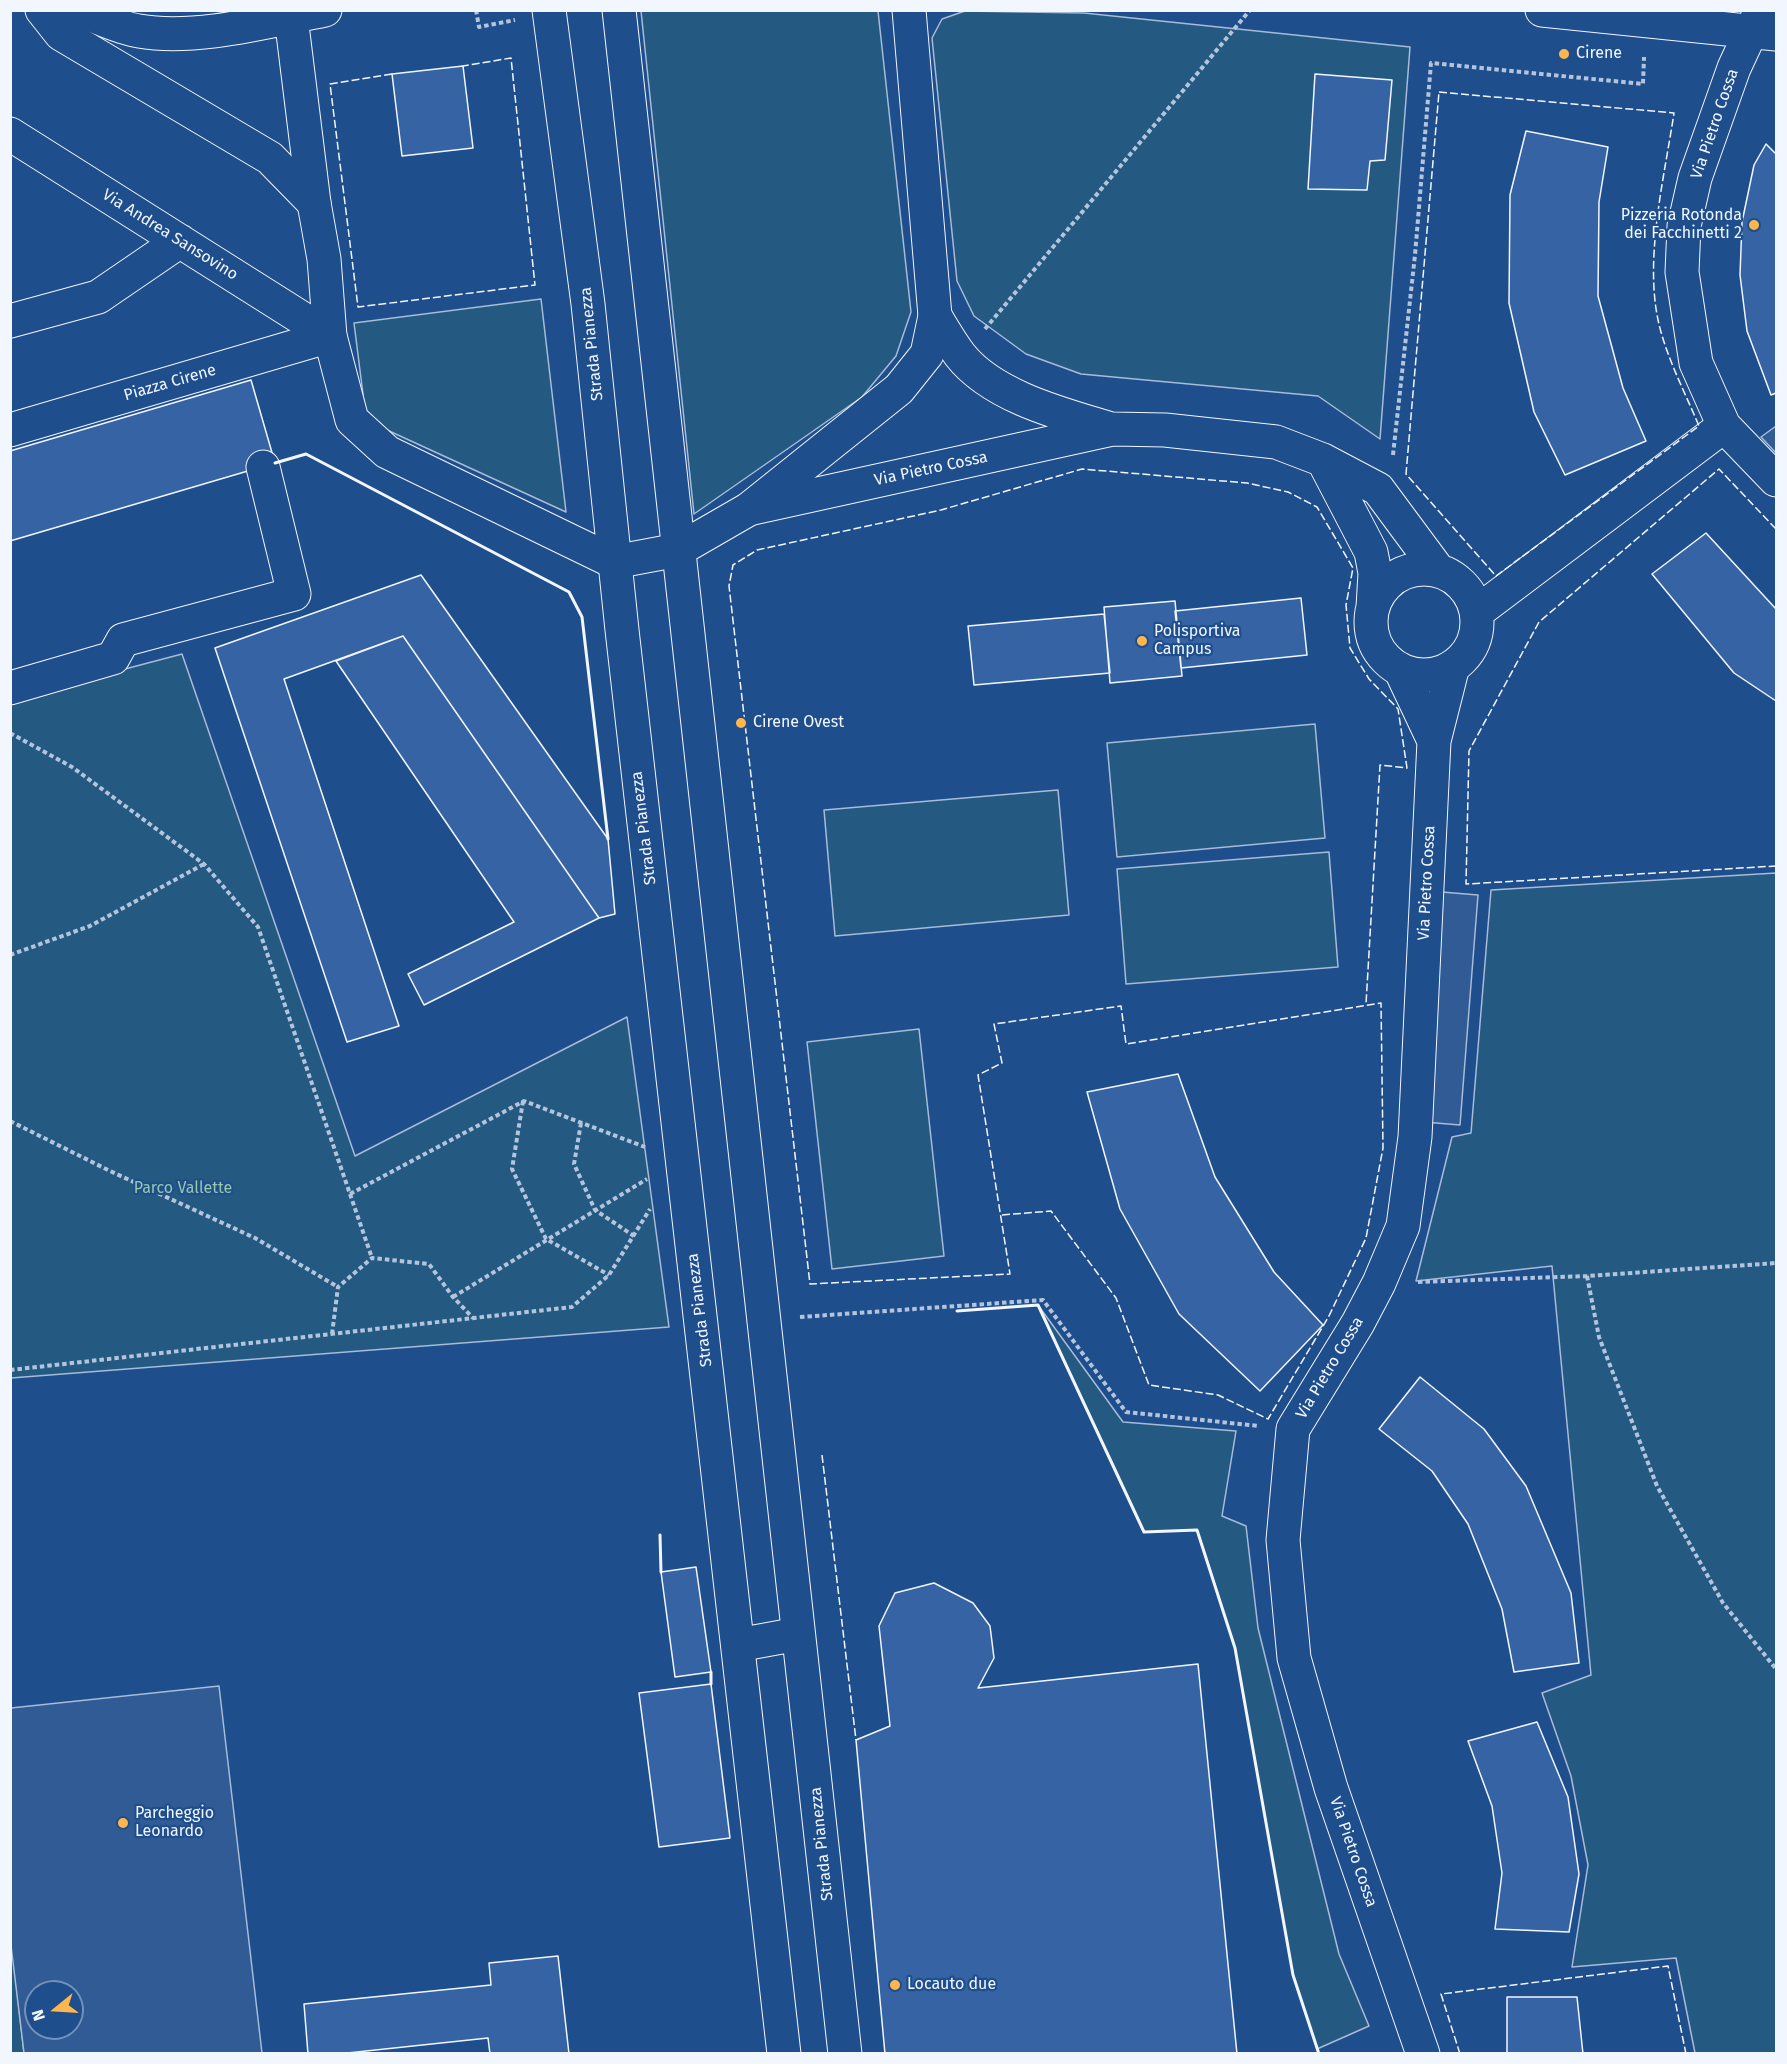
<!DOCTYPE html>
<html>
<head>
<meta charset="utf-8">
<style>
	body { margin:0 }
	#map { position:relative; width:1787px; height:2064px; overflow:hidden; background:#1f4e8c; font-family:"Fira Sans",sans-serif }
	canvas { display:block }
	.frame { position:absolute; inset:0; border:12px solid #f2f6ff; pointer-events:none }
	.north { position:absolute; left:24px; top:1980px; width:60px; height:60px; box-sizing:border-box; background:#1f4e8c; border:2px solid #7391ba; border-radius:50%; rotate:252deg; font-size:16px; font-weight:700; line-height:24px; text-align:center; color:#f2f6ff }
	.north::after { content:''; display:block; margin:auto; width:21px; height:27px; background:#ffb74d; clip-path:polygon(50% 0,100% 100%,50% 72%,0 100%) }
</style>
</head>
<body>
<div id="map">
<canvas width="1787" height="2064"></canvas>
<div class="frame"></div>
<div class="north">N</div>
</div>
<script>
const context = document.querySelector('canvas').getContext('2d');
context.lineJoin = 'round';
function fillPath(path, color) {
  context.fillStyle = color;
  context.fill(path, 'evenodd');
}
function stroke(path, color, width, dash) {
  context.strokeStyle = color;
  context.lineWidth = width;
  context.lineCap = dash ? 'butt' : 'round';
  context.setLineDash(dash || []);
  context.stroke(path);
}
function drawText(font, color, halo, rows, align = 'center') {
  context.font = font + ' "Fira Sans",sans-serif';
  context.lineWidth = 4.5;
  context.setLineDash([]);
  context.textBaseline = 'middle';
  context.strokeStyle = halo;
  context.fillStyle = color;
  for (const [text, x, y, turn = 0] of rows) {
    context.save();
    context.translate(x, y);
    context.rotate((+turn || 0) * Math.PI / 180);
    context.textAlign = isNaN(turn) ? turn : align;
    if (halo) context.strokeText(text, 0, 0);
    context.fillText(text, 0, 0);
    context.restore();
  }
}
const green = new Path2D(`
	M641,11H878L911,312L896,356L862,397L694,514Z
	M965,11L1084,13L1410,47L1380,439L1318,396L1081,374L1026,354L974,316L957,281L932,38L942,19Z
	M541,299L566,512L387,430L365,410L354,323Z
	M182,654L355,1156L627,1017L669,1327L11,1378V699Z
	M1315,724L1325,838L1117,857L1107,743Z
	M1058,790L1069,915L835,936L824,810Z
	M1329,852L1338,967L1126,984L1117,869Z
	M1776,873V2053H1695L1676,1958L1572,1967L1588,1865L1571,1776L1542,1693L1591,1675L1552,1266L1416,1281L1452,1137L1471,1133L1491,890Z
	M919,1029L944,1256L832,1269L807,1042Z
	M1038,1305L1123,1422L1236,1431L1222,1516L1246,1526L1258,1628L1339,1954L1369,2026L1317,2049L1293,1975L1235,1648L1197,1530L1144,1532Z
	M11,1937L24,2053H11Z`);
fillPath(green, '#245a82');
stroke(green, '#a8bbd7', 1.5);
const parking = new Path2D(`
	M1776,426V453L1761,437Z
	M1442,892L1478,895L1460,1125L1424,1122Z
	M219,1686L262,2053H24L10,1937L11,1708ZM36,1992H72V2028H36Z`);
fillPath(parking, '#305b95');
stroke(parking, '#a8bbd7', 1.5);
const building = new Path2D(`
	M463,66L473,148L402,156L392,74Z
	M1315,74L1392,80L1385,160L1370,161L1367,190L1308,189Z
	M1526,131L1608,147L1599,202L1598,296L1623,388L1646,441L1565,475L1534,412L1509,303L1510,195Z
	M1766,144L1776,154V393L1771,395L1747,331L1740,275L1742,222L1754,165Z
	M251,380L275,463L10,541V451Z
	M1706,533L1776,609V701L1734,673L1652,574Z
	M421,575L608,839L615,914L599,918L403,636L284,679L399,1026L347,1042L215,648Z
	M1301,598L1307,655L1181,668L1175,611Z
	M1175,601L1182,676L1110,683L1104,607Z
	M1104,614L1110,673L974,685L968,626Z
	M403,636L599,918L424,1005L408,974L514,922L336,661Z
	M1178,1074L1215,1177L1274,1272L1323,1325L1260,1391L1179,1314L1120,1209L1087,1092Z
	M1420,1377L1484,1429L1526,1486L1571,1593L1579,1663L1514,1672L1502,1609L1468,1524L1432,1471L1379,1429Z
	M696,1567L711,1672L675,1677L661,1572Z
	M934,1583L973,1603L990,1626L994,1658L978,1688L1198,1664L1237,2054H885L856,1740L890,1726L879,1626L895,1593Z
	M711,1684L730,1838L659,1847L639,1693Z
	M1537,1722L1568,1797L1579,1874L1569,1932L1495,1929L1502,1873L1492,1806L1468,1741Z
	M558,1956L569,2054H490L488,2038L338,2054H308L304,2004L491,1985L489,1963Z
	M1507,1997H1577L1583,2054H1507Z`);
fillPath(building, '#3563a3');
stroke(building, '#f2f6ff', 1.5);
const minor = new Path2D(`
	M42,10L61,34L270,158L314,203
	M1761,10L1734,68L1695,178L1684,226L1682,272L1696,363L1724,426L1776,480
	M10,134L330,336
	M935,316C943,329 951,343 960,355C992,396 1061,414 1108,428
	M10,321L98,297L180,241
	M10,430L330,336
	M1323,460L1371,552L1375,573L1373,607
	M749,509L1113,429L1165,430L1276,442L1323,460L1378,489L1438,570
	M614,562L678,550
	M1371 622a53 53 0 1 1 106 0a53 53 0 1 1-106 0Z
	M1477,612L1724,426
	M1400,669L1434,741
	M10,688L113,658L123,640L294,594L263,467
	M738,1645L798,1634
	M1423,2054L1331,1788L1294,1658L1283,1540L1293,1429L1358,1323L1379,1283L1403,1226L1415,1137L1434,741L1453,666`);
const major = new Path2D(`
	M78,10C98,17 119,28 139,31C196,41 268,21 325,10
	M549,10L588,304L622,630L784,2054
	M619,10L845,2054
	M1542,10L1776,34
	M291,17L314,203L324,259L330,336L352,420L387,452L614,562
	M678,550L749,509L899,389L927,354L935,316L909,10`);
stroke(minor, '#f2f6ff', 35);
stroke(major, '#f2f6ff', 35);
stroke(new Path2D(`
	M476,10L479,27L515,20
	M985,329L1250,10
	M1393,455L1415,255L1431,63L1643,84L1644,57
	M10,733L72,767L204,864L258,927L350,1194L524,1101L645,1147
	M10,955L90,926L204,864
	M523,1101L512,1169L546,1239L609,1275
	M10,1121L110,1171L255,1238L338,1287
	M581,1123L574,1164L595,1210L634,1236
	M350,1194L372,1258
	M1587,1276L1599,1337L1657,1486L1723,1603L1776,1669
	M1418,1282L1587,1276L1776,1263
	M453,1297L647,1179
	M800,1317L1043,1300L1126,1412L1259,1426
	M332,1334L338,1287L372,1258L429,1264L453,1297L473,1318
	M10,1370L572,1307L609,1275L650,1209`), '#b3c4dc', 4, [4.5, 3]);
stroke(minor, '#1f4e8c', 33);
stroke(major, '#1f4e8c', 33);
stroke(new Path2D(`
	M392,74L330,84L358,307L535,285L511,58L463,66
	M1439,92L1674,113C1664,180 1642,266 1661,332C1670,364 1686,395 1699,426L1496,576L1406,474Z
	M1776,529L1719,469L1539,622L1469,751L1466,884L1776,866
	M1002,1215L1051,1211L1116,1298L1149,1385L1218,1395L1268,1419L1329,1316L1366,1238L1383,1148L1381,1003L1126,1044L1121,1006L994,1024L1002,1063L978,1075L1010,1274L810,1284L729,586L733,565L757,550L941,510L1082,469L1247,483L1288,492L1317,507L1353,568L1346,605L1350,648L1369,679L1398,709L1407,768L1380,765L1366,1004
	M822,1455L856,1740
	M1460,2054L1441,1994L1668,1966L1686,2054`), '#f2f6ff', 1.5, [8, 3]);
stroke(new Path2D(`
	M275,463L306,454L569,592L582,617L608,839
	M957,1311L1038,1305L1144,1532L1197,1530L1235,1648L1293,1975L1319,2054
	M660,1535L661,1572
	M711,1684V1672`), '#f2f6ff', 3);
for (const [x, y, r, color] of [
	[1564,54,6,"#ffb74d"],
	[1754,225,6,"#ffb74d"],
	[1142,641,6,"#ffb74d"],
	[741,723,6,"#ffb74d"],
	[123,1823,6,"#ffb74d"],
	[895,1985,6,"#ffb74d"]
]) {
  const dot = new Path2D();
  dot.arc(x, y, r, 0, 2 * Math.PI);
  context.fillStyle = color;
  context.fill(dot);
  stroke(dot, '#1f4e8c', 2);
}
drawText('16px', '#f2f6ff', '#1f4e8c', [
	["Cirene",1576,54],
	["Pizzeria Rotonda",1742,216,"right"],
	["dei Facchinetti 2",1742,234,"right"],
	["Polisportiva",1154,632],
	["Campus",1154,650],
	["Cirene Ovest",753,723],
	["Parcheggio",135,1814],
	["Leonardo",135,1832],
	["Locauto due",907,1985]
], 'left');
drawText('16px', '#f2f6ff', '#1f4e8c', [
	["Via Pietro Cossa",1715,124,-71],
	["Via Andrea Sansovino",170,235,32],
	["Strada Pianezza",592,344,-96],
	["Piazza Cirene",170,383,-16],
	["Via Pietro Cossa",931,469,-12],
	["Strada Pianezza",644,828,-97],
	["Via Pietro Cossa",1427,883,-87],
	["Strada Pianezza",700,1310,-97],
	["Via Pietro Cossa",1330,1368,-59],
	["Strada Pianezza",822,1844,-96],
	["Via Pietro Cossa",1353,1852,71]
]);
drawText('16px', '#97c8a6', '#1f4e8c', [
	["Parco Vallette",183,1189]
]);
</script>
</body>
</html>
